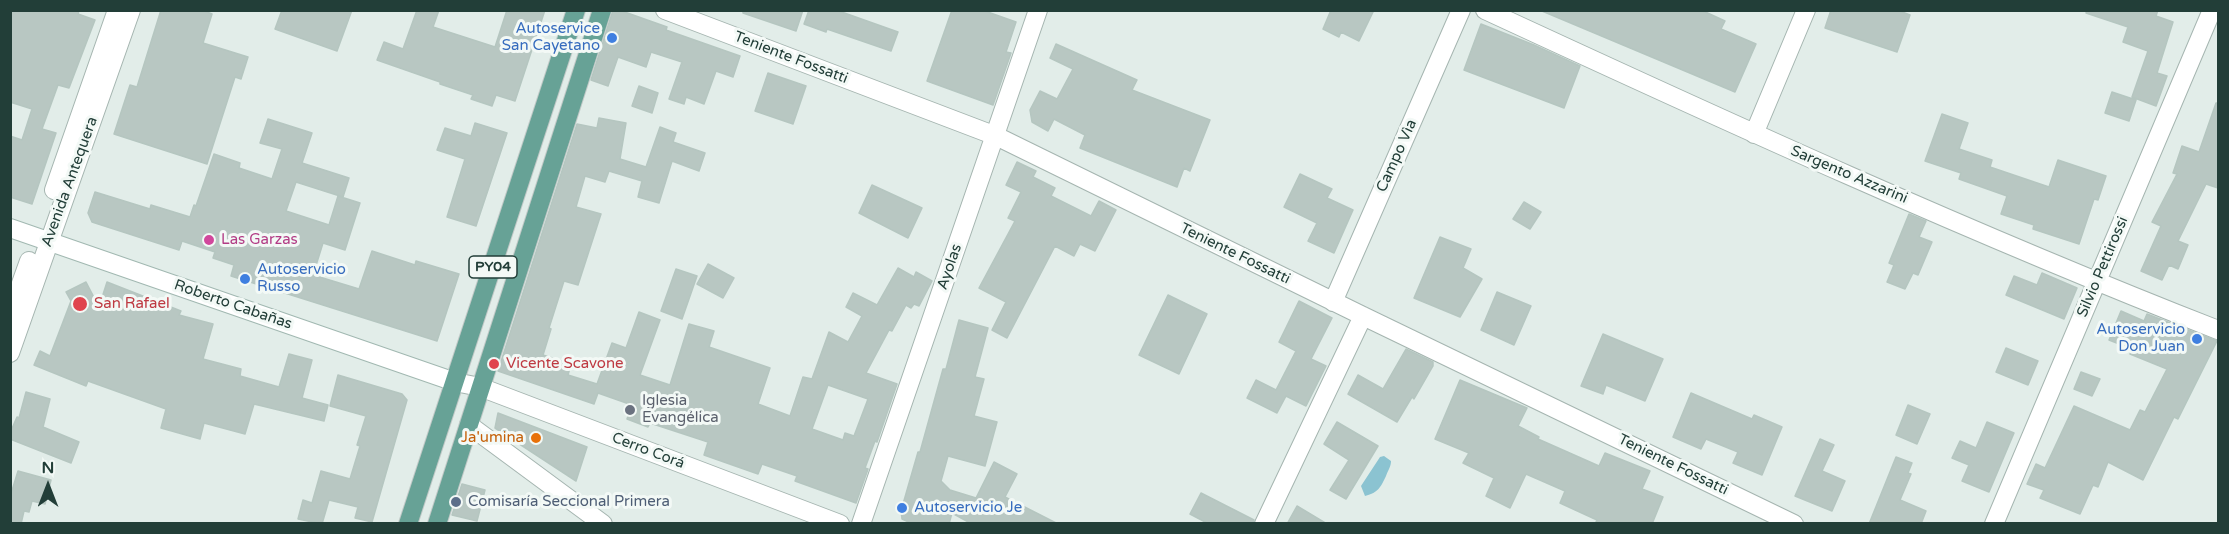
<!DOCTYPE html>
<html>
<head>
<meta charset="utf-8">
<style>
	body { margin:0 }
	#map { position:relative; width:2229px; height:534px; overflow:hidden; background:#e2ede9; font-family:"Varela Round",sans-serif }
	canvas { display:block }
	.frame { position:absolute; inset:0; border:12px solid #223e38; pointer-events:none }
	.north { position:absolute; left:18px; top:456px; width:60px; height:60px; -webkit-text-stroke:4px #f3f9f6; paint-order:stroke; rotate:0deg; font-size:16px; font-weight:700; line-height:24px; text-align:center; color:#223e38 }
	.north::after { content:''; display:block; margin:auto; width:21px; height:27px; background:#223e38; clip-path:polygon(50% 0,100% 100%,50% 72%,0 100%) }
</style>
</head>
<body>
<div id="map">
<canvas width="2229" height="534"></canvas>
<div class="frame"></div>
<div class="north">N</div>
</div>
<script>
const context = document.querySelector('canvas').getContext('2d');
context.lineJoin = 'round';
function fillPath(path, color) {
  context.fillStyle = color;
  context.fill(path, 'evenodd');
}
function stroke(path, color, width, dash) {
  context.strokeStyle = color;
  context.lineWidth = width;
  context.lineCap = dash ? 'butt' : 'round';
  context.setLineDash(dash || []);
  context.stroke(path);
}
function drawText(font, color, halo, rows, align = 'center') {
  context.font = font + ' "Varela Round",sans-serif';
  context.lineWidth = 6;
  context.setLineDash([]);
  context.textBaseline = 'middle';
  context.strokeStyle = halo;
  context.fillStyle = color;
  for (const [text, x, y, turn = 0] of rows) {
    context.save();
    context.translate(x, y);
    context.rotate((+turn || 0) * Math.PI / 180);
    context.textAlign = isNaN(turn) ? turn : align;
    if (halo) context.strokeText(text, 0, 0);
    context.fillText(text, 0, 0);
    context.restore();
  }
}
fillPath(new Path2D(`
	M1384,456L1391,461C1391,467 1388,470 1386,476C1380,488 1379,492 1365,496L1361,486L1380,457Z`), '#8bc3d1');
const building = new Path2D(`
	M10,10H79L78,14L95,20L69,88L58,85L42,129L56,133L32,204L10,197V136L22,140L32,109L10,102Z
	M161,10H202L212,14L203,43L248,57L241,79L235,77L207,164L114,134L130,85L137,87Z
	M282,10H352L337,51L275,29Z
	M417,10H439L433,27L495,47L507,10H545L515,101L496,95L492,106L471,99L473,95L440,84V82L377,60L384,42L403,49Z
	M613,10H619L667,27L666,30L740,56L733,77L716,71L704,104L686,97L684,104L669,99L682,62L651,52L646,67L618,57L608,86L591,80Z
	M743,10H803L796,31L743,13Z
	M809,10H836L898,32L891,51L827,29L826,32L804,24Z
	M952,10H982L1016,22L1006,52L1011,53L993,105L927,81Z
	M1331,10H1374L1359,41L1341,32L1339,37L1323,29Z
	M1701,10L1725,21L1721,29L1756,44L1735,92L1542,11Z
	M1831,10H1897L1910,15L1897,52L1825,28Z
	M2087,10H2158L2156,16L2173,22L2157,73L2167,76L2156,106L2132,97L2148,51L2123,42L2128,27L2086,13Z
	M1481,24L1534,45L1580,66L1564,108L1464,70Z
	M1056,44L1137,80L1132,90L1210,120L1190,171L1184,168L1177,187L1080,148L1085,135L1054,119L1048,131L1032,122L1030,110L1040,91L1057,99L1073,69L1050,58Z
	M768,73L806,86L793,124L755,111Z
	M639,86L658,93L652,113L632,106Z
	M2112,92L2136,100L2129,121L2105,113Z
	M2216,103H2218V188L2206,184L2178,241L2188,245L2178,269L2169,265L2162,280L2141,271L2161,226L2152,222L2177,174L2173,173L2182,146L2199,152Z
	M1942,114L1968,123L1959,149L1992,160L1990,167L2049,187L2058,160L2106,176L2098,200L2094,199L2079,244L2033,229L2034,225L2001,214L2007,196L1959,179L1961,173L1925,161Z
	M599,118L626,123L620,159L646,167L660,127L676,133L673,142L705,153L699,171L672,161L659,203L638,197L642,181L609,171L605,182L585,176L576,207L601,214L578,285L564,281L549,328L551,329L543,355L571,364L568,375L597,384L612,343L626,348L639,312L660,320L640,375L670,385L689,324L714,331L709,347L770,368L758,404L790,416L803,377L812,379L829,332L848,342L862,316L846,307L853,293L877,305L898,268L914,277L916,272L932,281L919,306L914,304L911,308L906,305L892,331L889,330L866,373L897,384L877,442L875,441L865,468L868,469L856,503L795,481L797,476L762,464L758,474L704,455L708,442L650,423L648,427L627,419L632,405L598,393L594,404L498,371L577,124L597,128ZM828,385L868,399L854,436L845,433L843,440L812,429Z
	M268,119L312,133L302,163L349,178L343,197L296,182L286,211L329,225L338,196L360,203L345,250L323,243L313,275L359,289L372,251L415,265L416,261L459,274L437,341L231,276L234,265L213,258L215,252L182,241L179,250L92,222L88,213L95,192L150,209L151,205L190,217L194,205L196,206L214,154L240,163L239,168L272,179L282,149L260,143Z
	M475,123L507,133L476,226L447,217L465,159L437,150L445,128L471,136Z
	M1017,162L1036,171L1033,177L1055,188L1051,196L1091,216L1099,201L1116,210L1095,251L1080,244L1074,256L1055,246L1007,338L992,330L1006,302L979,288L1015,221L1008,218L1021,192L1006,185Z
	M1300,174L1332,189L1327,198L1353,210L1334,253L1308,241L1317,223L1284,207Z
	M872,185L922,208L908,238L859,213Z
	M1524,202L1541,212L1530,229L1513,219Z
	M1909,214L1926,221L1919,237L1932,242L1918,275L1913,273L1905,289L1887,282L1894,265L1889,263Z
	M1440,237L1471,249L1463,268L1482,279L1460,317L1414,298Z
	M708,264L734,278L723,298L697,284Z
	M676,269L697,276L682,319L661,311Z
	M2042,273L2077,288L2064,319L2006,295L2014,276L2037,285Z
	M86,282L99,307L107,282L181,311L179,315L213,324L203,359L241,369L240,376L279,387L289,354L312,360L302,398L328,405L324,421L254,404L245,434L204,423L200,439L161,428L166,409L88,381L86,386L34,365L40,351L50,356L71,301L66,292Z
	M1497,292L1531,306L1514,345L1481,330Z
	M1168,295L1207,314L1179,374L1139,355Z
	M1299,301L1332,318L1311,359L1326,366L1306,406L1286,396L1277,413L1247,398L1256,380L1276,390L1296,351L1279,342Z
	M2121,311L2144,321L2147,314L2217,341L2178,419L2174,417L2143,480L2108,462L2098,487L2093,485L2080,514L2040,498L2044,490L2027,484L2036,464L2045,468L2074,406L2130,430L2140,410L2145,412L2167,369L2130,354L2132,349L2109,340Z
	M959,320L988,328L975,377L984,379L974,416L997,422L985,466L948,456L941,481L950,490L976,498L994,462L1017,474L1005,497L1058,524H972L952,513L949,524H913L902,519L901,511L918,452H920L943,369H946Z
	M1603,334L1663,359L1645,401L1606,385L1603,394L1581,386Z
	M2006,348L2038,361L2028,385L1996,372Z
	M1406,349L1433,362V366L1414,399L1412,397L1397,422L1348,394L1358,375L1383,389Z
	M2081,372L2100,379L2092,396L2074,389Z
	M338,375L402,394L407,400L372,522L355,518L358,507L329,500L322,524L298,519L303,500L312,503L321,471L350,479L360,446L357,445L366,416L330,406Z
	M1460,380L1527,408L1518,426L1539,437L1538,439L1599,466L1605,453L1650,471L1642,489L1663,497L1652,524H1595L1597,520L1560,503L1565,491L1526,474L1510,508L1486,496L1494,478L1463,463L1469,453L1435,439Z
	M26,392L50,399L43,427L79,442L71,463L10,439V433L17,417L19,418Z
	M1691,393L1752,419L1754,415L1782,427L1762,475L1733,463L1738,452L1706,439L1701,449L1673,437Z
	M1908,405L1930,414L1917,444L1896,435Z
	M498,413L587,447L576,481L495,428Z
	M1337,422L1378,446L1346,499L1330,490L1349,460L1324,444Z
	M1987,422L2014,433L1989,492L1962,481L1969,465L1952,458L1960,441L1976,448Z
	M1820,439L1834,445L1822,471L1845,481L1832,511L1795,496Z
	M1896,457L1912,463L1908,473L1911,474L1900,500L1926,511L1921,524H1869Z
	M18,471L51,480L45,504L32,501L29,512L24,511L21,524H10V497Z
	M462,484L485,490L477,521L452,515Z
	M1201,493L1254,520L1253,524H1209L1190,514Z
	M1297,506L1327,524H1287Z`);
fillPath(building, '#b8c7c2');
stroke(building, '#b5c6c0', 1.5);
const minor = new Path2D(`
	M665,10L996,136L1363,316L1794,524
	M1485,10C1727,122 1970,233 2218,330
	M1754,134L1806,10
	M54,190L117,10
	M1333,302L1461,10
	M10,314L29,261
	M10,353L131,10
	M469,425L603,524
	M861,524L1038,10
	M1264,524L1363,316
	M1994,524L2212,10`);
const tertiary = new Path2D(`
	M455,382L480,387L840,524`);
const secondary = new Path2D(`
	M10,228L455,382`);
const primary = new Path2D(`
	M408,524L576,10
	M437,524L602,10`);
stroke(minor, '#a5b5b0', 20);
stroke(tertiary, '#a5b5b0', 20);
stroke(secondary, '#a1b8b1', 20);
stroke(primary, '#c1c9c7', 20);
stroke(minor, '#fff', 18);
stroke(tertiary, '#fff', 18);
stroke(secondary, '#fff', 18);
stroke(primary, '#67a296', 18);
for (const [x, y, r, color] of [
	[612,38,6,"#3f7fe0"],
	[209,240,6,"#d1479c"],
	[245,279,6,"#3f7fe0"],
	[80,304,8,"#e0444e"],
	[2197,339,6,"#3f7fe0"],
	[494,364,6,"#e0444e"],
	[630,410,6,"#6b7280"],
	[536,438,6,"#e8710a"],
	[456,502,6,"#5c6f8a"],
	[902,508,6,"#3f7fe0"]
]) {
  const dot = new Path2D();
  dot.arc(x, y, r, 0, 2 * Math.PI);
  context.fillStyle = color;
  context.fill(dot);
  stroke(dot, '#f3f9f6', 2);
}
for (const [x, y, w] of [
	[493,267,48]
]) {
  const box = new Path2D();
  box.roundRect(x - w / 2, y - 11, w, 22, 4.5);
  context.fillStyle = '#f3f9f6';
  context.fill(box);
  stroke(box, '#223e38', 1.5);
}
drawText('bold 14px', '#223e38', null, [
	["PY04",493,267]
]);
drawText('15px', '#366cbe', '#f3f9f6', [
	["Autoservice",600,29],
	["San Cayetano",600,46],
	["Autoservicio",257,270,"left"],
	["Russo",257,287,"left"],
	["Autoservicio",2185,330],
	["Don Juan",2185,347],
	["Autoservicio Je",914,508,"left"]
], 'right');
drawText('15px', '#223e38', '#f3f9f6', [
	["Teniente Fossatti",791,58,21],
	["Campo Vìa",1397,156,-66],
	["Sargento Azzarini",1849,175,23],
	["Avenida Antequera",70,182,-70],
	["Teniente Fossatti",1235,254,26],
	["Ayolas",950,267,-71],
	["Silvio Pettirossi",2103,267,-67],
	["Roberto Cabañas",233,305,19],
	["Cerro Corá",648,451,21],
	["Teniente Fossatti",1673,465,26]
]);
drawText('15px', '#b23c85', '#f3f9f6', [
	["Las Garzas",221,240]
], 'left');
drawText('15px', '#be3a42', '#f3f9f6', [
	["San Rafael",94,304],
	["Vicente Scavone",506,364]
], 'left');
drawText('15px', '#5b616d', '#f3f9f6', [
	["Iglesia",642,401],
	["Evangélica",642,418]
], 'left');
drawText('15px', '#c56008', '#f3f9f6', [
	["Ja'umina",524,438]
], 'right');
drawText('15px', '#4e5e75', '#f3f9f6', [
	["Comisaría Seccional Primera",468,502]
], 'left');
</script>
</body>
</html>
